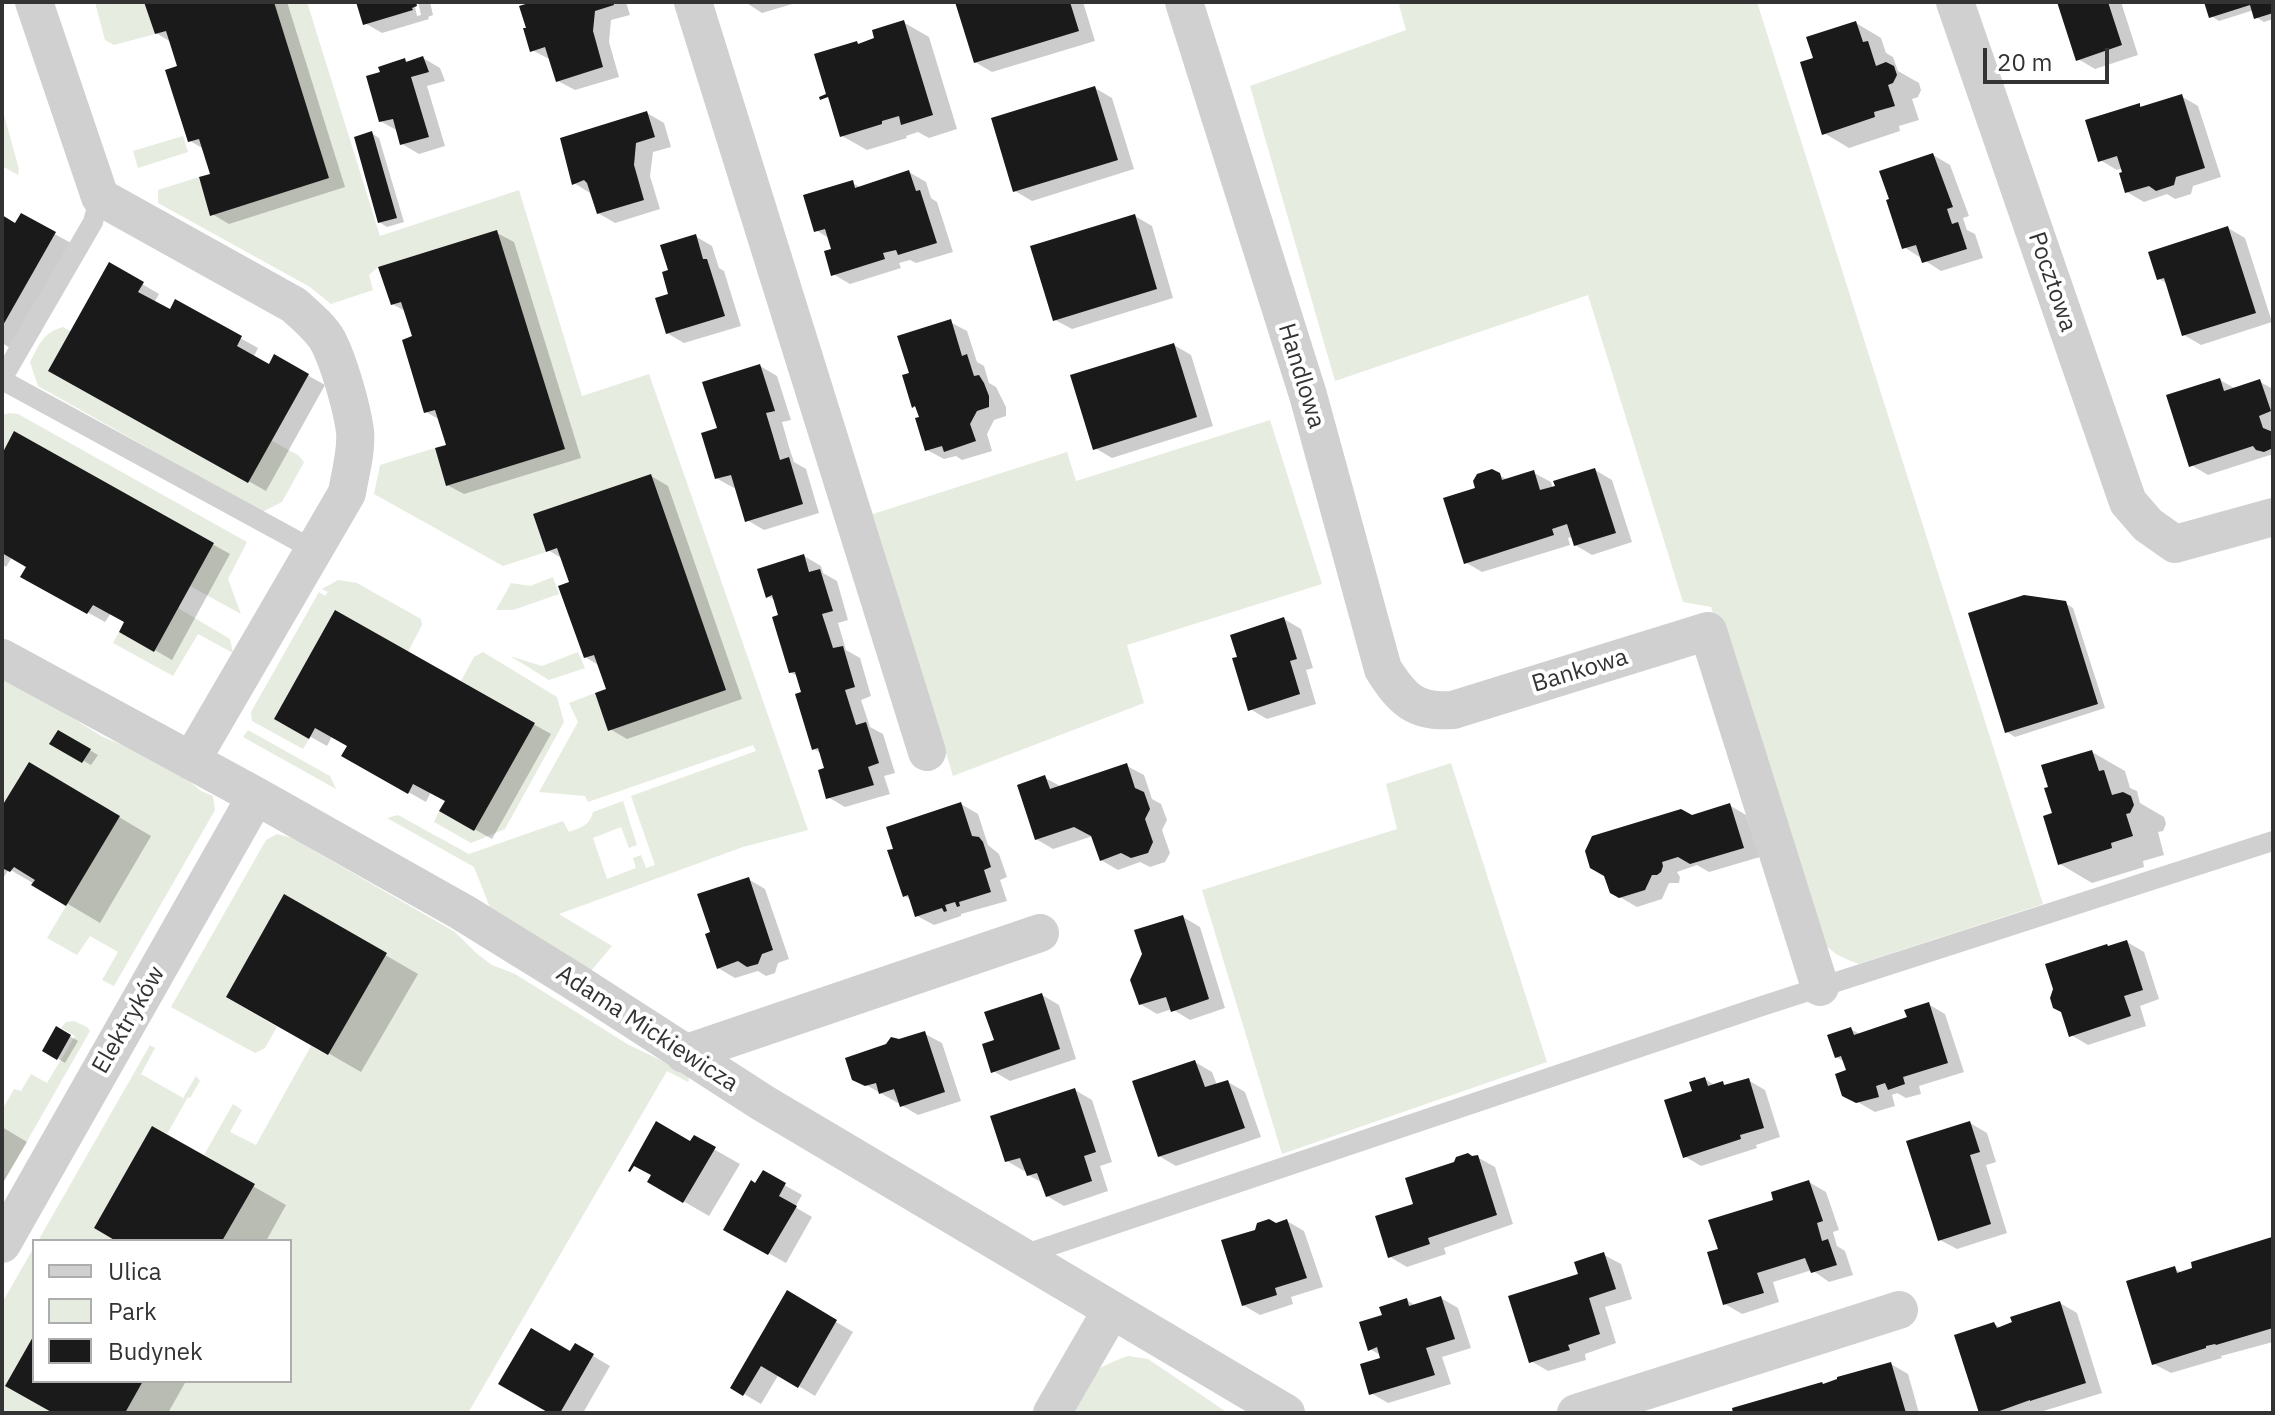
<!DOCTYPE html>
<html>
<head>
<meta charset="utf-8">
<style>
	body { margin:0 }
	#map { position:relative; width:2275px; height:1415px; overflow:hidden; background:#fff; font-family:"IBM Plex Sans",sans-serif }
	canvas { display:block }
	.frame { position:absolute; inset:0; border:4px solid #333; pointer-events:none }
	.legend { position:absolute; left:32px; top:1239px; width:260px; height:144px; box-sizing:border-box; background:#fff; border:2px solid #adadad; margin:0; padding:10px 14px; list-style:none; font-size:24px; color:#333 }
	.legend li { display:flex; align-items:center; gap:16px; height:40px }
	.legend b { width:40px; border:2px solid #adadad }
	.scale { position:absolute; left:1983px; top:48px; width:126px; height:36px; box-sizing:border-box; border:4px solid #333; border-top:0; padding-left:10px; font-size:24px; line-height:28px; white-space:nowrap; color:#333; -webkit-text-stroke:6px #fff; paint-order:stroke }
</style>
</head>
<body>
<div id="map">
<canvas width="2275" height="1415"></canvas>
<div class="frame"></div>
<ul class="legend">
<li><b style="height:10px;background:#d0d0d0"></b>Ulica</li>
<li><b style="height:22px;background:#e6ecdf"></b>Park</li>
<li><b style="height:22px;background:#1a1a1a"></b>Budynek</li>
</ul>
<div class="scale">20 m</div>
</div>
<script>
const context = document.querySelector('canvas').getContext('2d');
context.lineJoin = 'round';
function fillPath(path, color) {
  context.fillStyle = color;
  context.fill(path, 'evenodd');
}
function stroke(path, color, width, dash) {
  context.strokeStyle = color;
  context.lineWidth = width;
  context.lineCap = dash ? 'butt' : 'round';
  context.setLineDash(dash || []);
  context.stroke(path);
}
function drawText(font, color, halo, rows, align = 'center') {
  context.font = font + ' "IBM Plex Sans",sans-serif';
  context.lineWidth = 8;
  context.setLineDash([]);
  context.textBaseline = 'middle';
  context.strokeStyle = halo;
  context.fillStyle = color;
  for (const [text, x, y, turn = 0] of rows) {
    context.save();
    context.translate(x, y);
    context.rotate((+turn || 0) * Math.PI / 180);
    context.textAlign = isNaN(turn) ? turn : align;
    if (halo) context.strokeText(text, 0, 0);
    context.fillText(text, 0, 0);
    context.restore();
  }
}
fillPath(new Path2D(`
	M95,2H144L155,34L114,45L105,40Z
	M274,2H307L380,236L519,190L582,396L649,374L808,830L743,847L559,914L612,946L590,972L491,910L474,867L387,818L398,815L469,854L563,821L569,832C582,827 589,826 593,812L623,801L637,845L629,848L621,827L593,838L607,879L636,868L633,858L641,855L646,868L655,865L631,796L756,751L753,745L588,802L585,796L539,792L578,722L569,703L595,693L608,730L725,689L651,474L533,514L546,552L503,566L374,494L380,465L435,448L446,486L565,449L497,231L378,267L369,275L373,290L331,304L310,287L158,203V190L199,177L211,216L329,178Z
	M1408,2H1757L2043,904L1859,964C1828,953 1825,946 1808,919L1711,607L1683,602L1588,295L1335,381L1250,86L1406,30L1399,5Z
	M2,108L19,169L18,175L2,166Z
	M183,136L188,152L138,168L133,151Z
	M63,327L298,455L304,462L282,502L262,512L38,386L30,362C40,344 42,333 63,327Z
	M10,413L18,414L247,542L228,579L241,614L190,586L214,543L15,432L2,454V415Z
	M1270,420L1322,584L1127,645L1144,703L953,776L873,514L1067,452L1076,481Z
	M553,577L559,594L513,610H496L511,583L530,586Z
	M338,580L357,583L421,619L422,625L408,652L274,719L309,739L303,749L252,721L251,712L319,592L325,596L328,592L322,589Z
	M178,608L230,639L233,653L198,634L173,676L113,643L119,632L154,652Z
	M483,652L557,697L564,722L505,829L471,843L434,822L439,811L474,831L535,723L461,681L474,657Z
	M578,652L585,668L549,680L510,656L542,666Z
	M2,678L50,704L103,737L140,752L182,775L201,791L213,796L215,810L114,986L102,980L118,952L90,936L77,955L47,938L120,816L29,762L2,806Z
	M248,730L330,776L336,789L243,737Z
	M1451,763L1547,1062L1282,1154L1202,890L1397,829L1386,784Z
	M277,834L292,838L455,932L476,953L492,965L515,974L629,1045L669,1064L687,1075L689,1080L688,1082L667,1071L468,1413H125L143,1381H290V1241H222L255,1184L204,1155L233,1104L242,1110L230,1132L256,1145L311,1046L328,1055L386,953L226,997L277,1027L265,1048L255,1053L171,1007L266,840Z
	M74,1021L87,1027L90,1031L2,1185V1110L14,1089L21,1091L31,1074L47,1083L75,1036L61,1028L66,1022Z
	M150,1045L155,1048L141,1074L183,1098L196,1076L200,1081L190,1098L188,1097L167,1134L152,1126L94,1228L116,1241H38Z
	M34,1247V1335L5,1386L53,1413H2V1303Z
	M1128,1356L1148,1359L1228,1413H1062C1083,1378 1089,1370 1128,1356Z`), '#e6ecdf');
fillPath(new Path2D(`
	M146,2H287L345,187L229,224L212,214L213,175L204,149L190,141L179,68L171,42L156,33Z
	M358,2H414L417,16L421,15L418,2H430L433,15L428,17L429,19L382,33L365,23Z
	M539,2H626L630,15L611,20L609,42L619,77L575,90L558,81L551,60L532,50Z
	M745,2H799L762,13Z
	M957,2H1083L1095,41L992,72L975,62Z
	M2059,2H2121L2138,55L2095,69L2078,59Z
	M2207,2H2273V19L2264,22L2256,17L2254,10L2219,21L2211,16Z
	M903,22L929,37L957,129L929,138L918,132L906,136L907,138L867,150L842,136L857,43L860,45L877,40Z
	M1856,23L1881,38L1886,53L1893,57L1898,71L1919,83L1921,90L1918,97L1912,99L1919,120L1899,126L1900,131L1849,148L1824,133Z
	M423,58L440,68L445,81L427,86L445,146L419,154L402,144L398,131L380,121L405,60L409,63Z
	M1095,88L1112,98L1134,169L1032,201L1015,191Z
	M2181,96L2198,106L2221,177L2193,186L2191,194L2175,199L2167,194L2144,202L2127,192L2123,168L2117,170L2100,160L2139,105L2144,108Z
	M647,113L664,123L671,147L653,152L650,176L660,209L615,223L598,213L590,193L574,183Z
	M371,133L379,138L404,222L387,227L379,222Z
	M1933,155L1950,165L1969,216L1963,218L1967,230L1975,234L1983,258L1941,271L1904,247Z
	M909,172L926,182L931,198L937,202L953,252L916,263L910,260L899,263L901,268L850,284L833,274L834,250L830,239L816,230L852,183L862,188Z
	M22,216L71,243L12,349L2,343V218L16,225Z
	M1135,216L1152,226L1173,298L1072,329L1055,320Z
	M2228,228L2245,238L2272,322L2201,345L2184,335L2168,284L2159,279Z
	M497,233L514,242L581,458L464,494L447,485L448,446L440,420L426,412L414,338L407,312L392,304Z
	M695,236L712,246L719,268L724,271L741,326L684,343L667,333L671,272Z
	M110,265L159,294L154,303L170,312L176,302L258,348L253,358L269,367L275,357L325,385L266,491L51,370Z
	M950,322L967,331L977,362L984,366L989,383L996,387L1006,407V416L994,420L987,434L992,451L962,460L956,456L944,459L927,450L918,409L914,406L911,374Z
	M1174,345L1191,355L1213,426L1112,458L1095,448Z
	M760,366L777,376L791,420L782,422L789,447L794,462L806,469L819,513L764,530L747,520L737,487L734,488L716,478Z
	M2220,380L2236,389L2260,382L2273,389V457L2270,455L2208,475L2191,465Z
	M15,434L230,554L172,660L122,631L127,621L111,613L105,622L40,586L29,566L12,557L6,567L2,564V458Z
	M1595,470L1612,480L1632,542L1592,555L1575,545L1573,537L1568,538L1570,545L1482,572L1465,562L1478,490L1492,471L1508,480L1534,473L1551,482L1553,489Z
	M651,476L668,486L742,699L627,739L610,729L609,691L600,666L585,657L572,584L563,559L548,550Z
	M804,556L821,566L823,573L837,581L848,620L838,623L846,650L860,658L871,696L861,700L870,727L883,734L895,773L884,776L890,794L845,807L828,797L827,769L822,754L814,749L803,693L799,677L790,672L776,601L768,596Z
	M2065,603L2073,608L2105,708L2015,737L2007,732Z
	M336,613L551,734L492,839L442,811L447,801L431,792L426,802L343,755L349,746L332,736L327,746L277,718Z
	M1284,619L1301,629L1313,668L1306,670L1316,704L1267,719L1250,709Z
	M58,732L98,755L91,765L52,743Z
	M2092,752L2125,771L2130,788L2137,791L2140,803L2164,817L2166,824L2163,831L2158,832L2164,855L2143,861L2144,867L2092,883L2060,864L2054,815Z
	M29,764L151,836L100,923L9,869L2,880V810Z
	M1127,766L1144,775L1152,799L1161,804L1167,820L1162,830L1170,853L1165,862L1150,867L1140,862L1118,870L1101,860L1093,836L1053,849L1036,839L1045,778L1062,787Z
	M961,804L978,814L988,845L999,854L1007,877L1000,880L1007,901L961,914V916L934,925L917,916L911,900L905,896Z
	M1729,805L1746,815L1760,857L1709,872L1697,865L1677,872L1680,877L1679,883H1669L1662,899L1637,907L1611,892L1606,875L1692,817Z
	M748,879L765,889L789,959L778,963L775,973L766,976L758,971L735,978L718,968L712,934Z
	M285,897L418,974L361,1072L229,996Z
	M1183,917L1200,927L1225,1008L1190,1020L1172,1009L1157,1014L1140,1004Z
	M2127,942L2144,952L2159,999L2140,1006L2146,1026L2088,1045L2071,1035L2063,1012Z
	M1042,995L1059,1005L1076,1059L1010,1081L993,1071L996,1042Z
	M1928,1004L1945,1014L1964,1072L1919,1086L1921,1094L1906,1098L1897,1093L1892,1095L1895,1106L1875,1112L1844,1094L1848,1071L1845,1062L1836,1057L1850,1029L1860,1034L1909,1018Z
	M57,1029L78,1041L65,1063L44,1050Z
	M925,1034L942,1043L961,1101L918,1115L901,1105L900,1102L898,1103L854,1078L899,1042Z
	M1195,1062L1212,1072L1217,1085L1228,1082L1245,1092L1261,1137L1176,1166L1159,1156Z
	M1705,1079L1716,1086L1723,1084L1728,1086L1748,1080L1765,1090L1780,1137L1756,1145L1757,1148L1701,1166L1684,1156L1694,1092Z
	M1075,1090L1092,1100L1112,1162L1100,1166L1108,1191L1064,1206L1047,1196L1043,1183L1028,1175L1026,1170L1024,1171L1007,1161Z
	M1970,1123L1987,1133L1996,1162L1986,1165L2007,1233L1957,1249L1940,1240Z
	M2,1127L27,1142L2,1184Z
	M153,1129L286,1205L266,1241H120Z
	M694,1138L740,1164L709,1216L650,1182Z
	M1477,1157L1495,1167L1513,1224L1444,1248L1446,1254L1407,1267L1390,1257Z
	M763,1173L802,1195L795,1207L812,1217L786,1263L726,1229Z
	M1809,1182L1826,1192L1839,1230L1833,1232L1837,1246L1845,1251L1853,1275L1829,1282L1812,1270L1773,1282L1779,1302L1742,1314L1725,1304L1720,1251Z
	M1287,1221L1304,1231L1323,1287L1291,1297L1293,1304L1260,1315L1243,1305L1276,1225Z
	M2271,1240L2273,1342L2221,1356L2222,1358L2171,1373L2154,1364L2175,1269L2182,1273Z
	M1604,1255L1621,1264L1632,1299L1605,1307L1616,1343L1585,1354L1586,1360L1548,1371L1531,1361L1581,1275Z
	M787,1293L853,1332L815,1396L779,1374L761,1404L732,1387Z
	M1441,1298L1458,1308L1471,1348L1442,1357L1451,1384L1388,1403L1371,1393L1383,1359L1382,1356L1370,1349L1385,1316L1407,1300L1416,1306Z
	M2060,1303L2077,1313L2102,1393L2037,1413H1981L1994,1324L2001,1328Z
	M34,1339V1381H186L168,1413H56L8,1386Z
	M576,1346L610,1366L583,1413H553Z
	M1891,1364L1908,1374L1919,1413H1731Z`), '#0003');
fillPath(new Path2D(`
	M144,2H274L329,178L210,216L199,177L210,174L199,139L188,142L165,70L177,66L166,31L155,34Z
	M356,2H416L417,6L412,8L413,10L363,25Z
	M532,2H613L614,5L595,11L593,31L603,67L556,82L545,47L530,52L523,28H526L519,6Z
	M955,2H1070L1079,31L974,63Z
	M2057,2H2108L2122,45L2076,61Z
	M2204,2H2273V13L2254,19L2250,5L2209,18Z
	M904,20L933,115L901,125L899,116L882,121V124L840,137L828,97L820,100L819,97L826,94L814,54L857,41L858,44L874,38L872,30Z
	M1856,21L1863,42L1868,41L1876,66L1886,62L1894,66L1897,75L1893,83L1888,85L1895,106L1874,112L1875,117L1822,135L1800,62L1813,58L1806,37Z
	M423,56L429,72L411,77L429,137L400,145L393,119L379,122L366,76L380,72L378,67L405,58L406,62Z
	M1095,86L1118,160L1013,192L991,118Z
	M2182,94L2205,168L2176,177L2174,185L2156,191L2149,186L2125,193L2119,173L2122,172L2117,156L2098,162L2085,120L2140,103V107Z
	M647,111L655,137L636,143L634,165L644,200L597,214L587,183L584,180L572,185L560,138Z
	M372,131L397,218L378,223L354,137Z
	M1933,153L1953,207L1947,209L1952,224L1958,222L1967,249L1922,263L1916,245L1902,249L1886,200L1889,199L1879,171Z
	M909,170L916,191L920,190L937,243L898,255L896,250L883,253L885,259L831,276L824,251L831,249L825,229L814,232L803,195L853,180L855,188Z
	M21,213L56,232L2,327V215L15,223Z
	M1135,214L1157,289L1053,321L1030,246Z
	M2228,226L2256,313L2182,336L2164,278L2157,280L2148,252Z
	M497,230L565,449L446,486L435,448L446,445L435,410L424,413L402,340L412,336L401,302L391,305L378,267Z
	M696,234L703,259H707L725,316L666,334L655,298L668,294L662,272L668,270L660,245Z
	M109,262L144,282L138,292L170,309L175,299L242,336L237,346L269,364L274,354L309,374L248,483L48,371Z
	M951,319L962,356L967,354L974,376L979,375L984,383L989,396V407L977,411L970,424L976,441L944,452L942,446L925,451L915,418L919,417L915,406L912,408L902,375L909,373L897,336Z
	M1174,343L1197,417L1093,450L1070,375Z
	M760,364L775,411L766,413L773,436L780,460L789,457L803,504L745,522L731,475L715,479L701,433L717,428L702,382Z
	M2220,378L2224,391L2260,379L2271,411L2259,416L2263,428L2273,432V448L2264,452L2256,450L2253,446L2189,467L2166,395Z
	M14,431L214,543L154,652L119,632L124,622L93,605L87,614L20,577L26,567L2,553V454Z
	M1595,468L1616,533L1574,546L1567,524L1552,529L1554,535L1464,564L1443,498L1475,488L1473,481L1477,474L1492,469L1500,473L1502,480L1534,470L1540,490L1555,486L1553,481Z
	M651,474L726,690L608,731L595,693L606,689L594,655L584,658L558,586L569,582L557,548L546,552L533,514Z
	M804,554L809,572L820,569L833,611L822,614L833,648L843,646L855,687L845,690L856,725L866,722L879,763L868,767L874,785L826,799L818,770L824,768L818,748L812,750L795,694L801,692L795,672L789,673L772,617L778,615L772,595L766,598L757,569Z
	M2024,595L2066,601L2098,704L2005,733L1968,613Z
	M335,610L535,723L474,831L439,811L445,801L413,784L408,794L341,756L347,746L315,728L309,739L274,719Z
	M1284,617L1297,659L1290,661L1300,694L1248,711L1232,658L1237,657L1230,635Z
	M58,730L91,749L82,763L49,744Z
	M2092,750L2099,771L2104,770L2112,795L2123,792L2131,796L2134,805L2130,813L2126,814L2133,836L2111,843L2112,848L2058,865L2043,816L2052,813L2044,788L2048,787L2041,765Z
	M29,762L120,816L66,906L31,885L35,880L14,867L10,872L2,868V806Z
	M1127,763L1135,788L1144,792L1150,809L1145,819L1153,842L1148,853L1131,858L1121,853L1100,861L1091,836L1074,827L1035,840L1017,785L1045,775L1050,789Z
	M961,802L972,836L979,837L983,842L991,867L984,870L991,892L959,902L960,906L957,907L955,902L945,905L947,911L944,912L942,908L915,917L908,895L903,897L887,850L893,849L886,827Z
	M1730,803L1744,848L1690,864L1678,857L1662,862L1663,866L1661,872L1657,875H1652L1645,890L1619,898L1610,893L1604,876L1590,868L1585,851L1592,836L1681,809L1692,815Z
	M749,877L773,950L762,954L758,964L747,967L738,961L717,969L705,934L710,932L697,894Z
	M284,894L387,953L328,1055L226,997Z
	M1183,915L1209,999L1171,1012L1166,997L1139,1005L1130,980L1142,954L1134,930Z
	M2127,940L2143,990L2124,996L2131,1016L2069,1037L2061,1012L2053,1008L2050,998L2053,989L2045,964L2107,944L2108,946Z
	M1042,993L1060,1049L991,1073L982,1044L994,1040L984,1012Z
	M1929,1002L1948,1063L1903,1077L1905,1084L1888,1090L1885,1083L1876,1086L1879,1097L1856,1103L1842,1096L1835,1074L1846,1070L1841,1056L1835,1058L1827,1035L1851,1027L1854,1035L1907,1017L1904,1010Z
	M56,1026L71,1035L57,1060L42,1051Z
	M925,1031L945,1092L900,1107L894,1089L879,1094L876,1083L865,1086L852,1080L845,1058L886,1044L891,1037L899,1039Z
	M1195,1060L1205,1087L1228,1080L1245,1128L1158,1157L1132,1081Z
	M1705,1077L1708,1086L1723,1081L1724,1085L1749,1078L1764,1128L1740,1135L1741,1139L1683,1158L1664,1100L1692,1091L1689,1082Z
	M1075,1088L1096,1152L1084,1156L1092,1181L1046,1197L1037,1173L1027,1176L1020,1158L1005,1162L990,1116Z
	M656,1121L690,1141L694,1135L716,1147L683,1203L647,1182L651,1175L634,1166L630,1172L628,1171Z
	M1970,1121L1980,1152L1970,1155L1991,1224L1938,1241L1906,1141Z
	M152,1126L255,1184L222,1241H116L94,1228Z
	M1468,1153L1472,1156L1478,1155L1497,1215L1428,1238L1430,1244L1388,1258L1375,1216L1413,1204L1405,1178L1454,1162L1456,1157Z
	M763,1170L786,1183L779,1196L797,1206L768,1255L723,1230L751,1180L755,1183Z
	M1809,1180L1823,1221L1817,1223L1822,1241L1828,1239L1837,1265L1811,1273L1805,1258L1757,1273L1764,1293L1723,1305L1707,1252L1718,1249L1708,1220L1773,1200L1771,1192Z
	M1269,1219L1276,1223L1287,1219L1307,1278L1275,1288L1277,1295L1242,1306L1221,1240L1255,1230L1257,1223Z
	M2272,1237L2273,1328L2216,1345L2215,1344L2206,1346V1348L2152,1365L2126,1281L2175,1266L2177,1273L2192,1268L2191,1262Z
	M1604,1252L1616,1289L1589,1298L1600,1334L1568,1345L1570,1350L1529,1363L1508,1296L1578,1274L1574,1262Z
	M787,1290L837,1320L798,1388L761,1366L743,1396L730,1388Z
	M1441,1296L1455,1339L1426,1348L1435,1375L1369,1395L1360,1364L1380,1358L1377,1347L1368,1351L1359,1322L1382,1315L1379,1307L1407,1298L1409,1306Z
	M2060,1301L2086,1383L2030,1401V1400L1994,1413H1979L1954,1335L1994,1322L1997,1328L2012,1322L2010,1317Z
	M531,1328L570,1351L575,1343L594,1354L560,1413H549L498,1384Z
	M34,1335V1381H143L125,1413H53L5,1386Z
	M1891,1362L1906,1413H1733L1732,1408L1822,1382L1823,1384L1837,1379V1377Z`), '#1a1a1a');
stroke(new Path2D(`
	M2,379L93,222L100,197
	M2,380L314,550
	M1020,1256L1762,1006L2273,841`), '#d0d0d0', 20);
stroke(new Path2D(`
	M34,2L100,197L294,305C306,316 320,327 328,341C339,362 352,408 355,431C357,451 350,474 347,493L191,761
	M693,2L927,752
	M1184,2L1308,395L1383,669C1402,699 1415,713 1453,710L1708,631L1820,987
	M1955,2L2128,502L2148,525L2175,544L2273,517
	M2,658L256,796L462,912L572,980L763,1103L1286,1413
	M684,1054L1040,933
	M2,1244L256,796
	M1052,1413L1111,1311
	M1576,1413L1899,1310`), '#d0d0d0', 38);
drawText('24px', '#333', '#fff', [
	["Pocztowa",2052,282,71],
	["Handlowa",1301,376,73],
	["Bankowa",1580,671,-17],
	["Elektryków",129,1020,-60],
	["Adama Mickiewicza",647,1029,33]
]);
</script>
</body>
</html>
